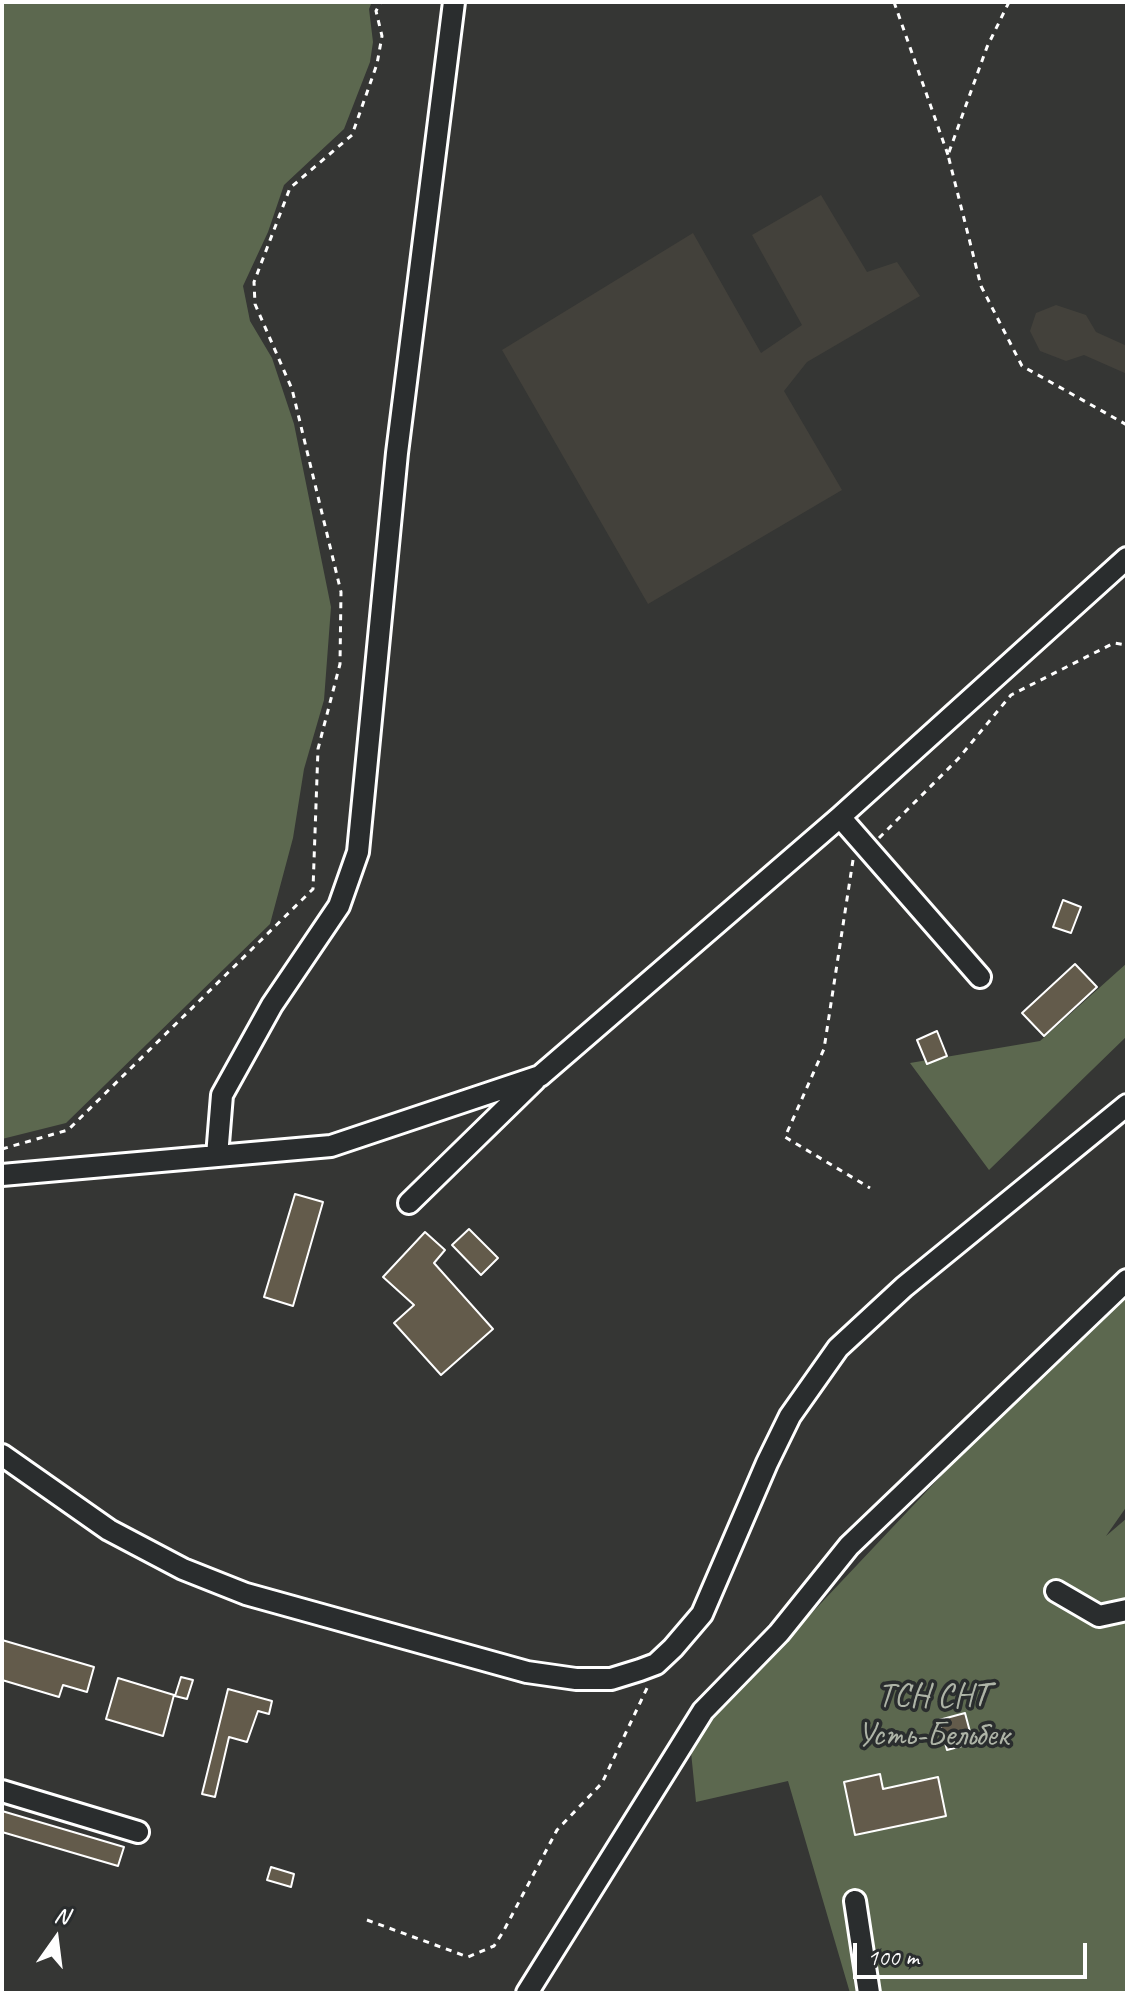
<!DOCTYPE html>
<html>
<head>
<meta charset="utf-8">
<style>
	body { margin:0 }
	#map { position:relative; width:1129px; height:1995px; overflow:hidden; background:#353634; font-family:Caveat,sans-serif }
	canvas { display:block }
	.frame { position:absolute; inset:0; border:4px solid #fff; pointer-events:none }
	.north { position:absolute; left:16px; top:1899px; width:80px; height:80px; -webkit-text-stroke:6px #2a2d2e; paint-order:stroke; rotate:14deg; font-size:22px; font-weight:700; line-height:32px; text-align:center; color:#fff }
	.north::after { content:''; display:block; margin:auto; width:28px; height:36px; background:#fff; clip-path:polygon(50% 0,100% 100%,50% 72%,0 100%) }
	.scale { position:absolute; left:853px; top:1943px; width:234px; height:36px; box-sizing:border-box; border:4px solid #fff; border-top:0; padding-left:10px; font-size:24px; line-height:28px; white-space:nowrap; color:#fff; -webkit-text-stroke:6px #2a2d2e; paint-order:stroke }
</style>
</head>
<body>
<div id="map">
<canvas width="1129" height="1995"></canvas>
<div class="frame"></div>
<div class="north">N</div>
<div class="scale">100 m</div>
</div>
<script>
const context = document.querySelector('canvas').getContext('2d');
context.lineJoin = 'round';
function fillPath(path, color) {
  context.fillStyle = color;
  context.fill(path, 'evenodd');
}
function stroke(path, color, width, dash) {
  context.strokeStyle = color;
  context.lineWidth = width;
  context.lineCap = dash ? 'butt' : 'round';
  context.setLineDash(dash || []);
  context.stroke(path);
}
function drawText(font, color, halo, rows, align = 'center') {
  context.font = font + ' Caveat,sans-serif';
  context.lineWidth = 7;
  context.setLineDash([]);
  context.textBaseline = 'middle';
  context.strokeStyle = halo;
  context.fillStyle = color;
  for (const [text, x, y, turn = 0] of rows) {
    context.save();
    context.translate(x, y);
    context.rotate((+turn || 0) * Math.PI / 180);
    context.textAlign = isNaN(turn) ? turn : align;
    if (halo) context.strokeText(text, 0, 0);
    context.fillText(text, 0, 0);
    context.restore();
  }
}
fillPath(new Path2D(`
	M821,195L867,272L897,262L920,296L807,362L784,391L842,490L648,604L502,350L693,233L761,353L802,325L752,235Z
	M1056,305L1086,315L1096,332L1127,346V374L1084,355L1066,361L1040,351L1030,331L1036,313Z`), '#43413b');
fillPath(new Path2D(`
	M2,2H372L369,9L373,42L370,62L344,129L284,185L268,232L243,286L250,321L272,358L294,424L331,607L324,700L304,769L293,838L270,924L66,1123L2,1139Z
	M1127,963V1036L989,1170L910,1063L1040,1041Z
	M1127,1292V1506L1106,1536L1127,1518V1993H850L788,1781L696,1802L690,1742L991,1423Z`), '#5c684f');
const building = new Path2D(`
	M1063,900L1081,907L1071,933L1053,927Z
	M1075,964L1097,987L1044,1036L1022,1013Z
	M937,1031L947,1056L927,1064L917,1040Z
	M295,1194L323,1202L293,1306L264,1297Z
	M469,1229L498,1258L481,1275L452,1245Z
	M425,1232L445,1250L434,1263L493,1329L441,1375L394,1323L414,1305L383,1277Z
	M2,1640L94,1667L87,1692L63,1685L59,1697L2,1680Z
	M181,1677L193,1680L187,1699L175,1696Z
	M118,1678L174,1695L163,1736L106,1719Z
	M228,1689L272,1701L269,1714L258,1711L247,1742L229,1737L215,1797L202,1794Z
	M965,1713L973,1743L947,1750L939,1720Z
	M880,1774L883,1789L938,1777L946,1816L855,1835L844,1782Z
	M2,1811L124,1847L118,1866L2,1832Z
	M271,1867L294,1874L291,1887L267,1880Z`);
fillPath(building, '#635b4b');
stroke(building, '#fff', 2);
const minor = new Path2D(`
	M840,817L980,977
	M217,1156L222,1095L272,1005L339,906L358,852L397,453L454,2
	M2,1175L331,1146L540,1076L840,817L1127,558
	M409,1203L535,1080
	M2,1455L109,1530L183,1569L246,1594L527,1672L576,1679H611L640,1670L656,1664L673,1648L702,1614L767,1463L790,1416L838,1348L904,1287L1127,1105
	M1056,1591L1099,1616L1127,1610
	M2,1791L138,1832
	M855,1901L869,1993
	M527,1993L703,1711L779,1633L849,1546L1127,1280`);
stroke(minor, '#fff', 26);
stroke(new Path2D(`
	M894,2L948,155
	M1009,2L987,47L948,155L981,286L1022,366L1127,425
	M879,838L958,759L1011,695L1114,643L1127,645
	M853,860L824,1049L785,1137L870,1188
	M2,1149L68,1130L313,889L318,749L340,664L341,592L292,389L255,304L254,282L290,188L352,135L377,64L382,36L376,11L381,2
	M367,1920L468,1957L494,1946L503,1932L557,1830L602,1783L648,1686`), '#fff', 3, [6, 6]);
stroke(minor, '#2a2d2e', 20);
drawText('34px', '#aeb4a7', '#2a2d2e', [
	["ТСН СНТ",933,1697],
	["Усть-Бельбек",933,1736]
]);
</script>
</body>
</html>
